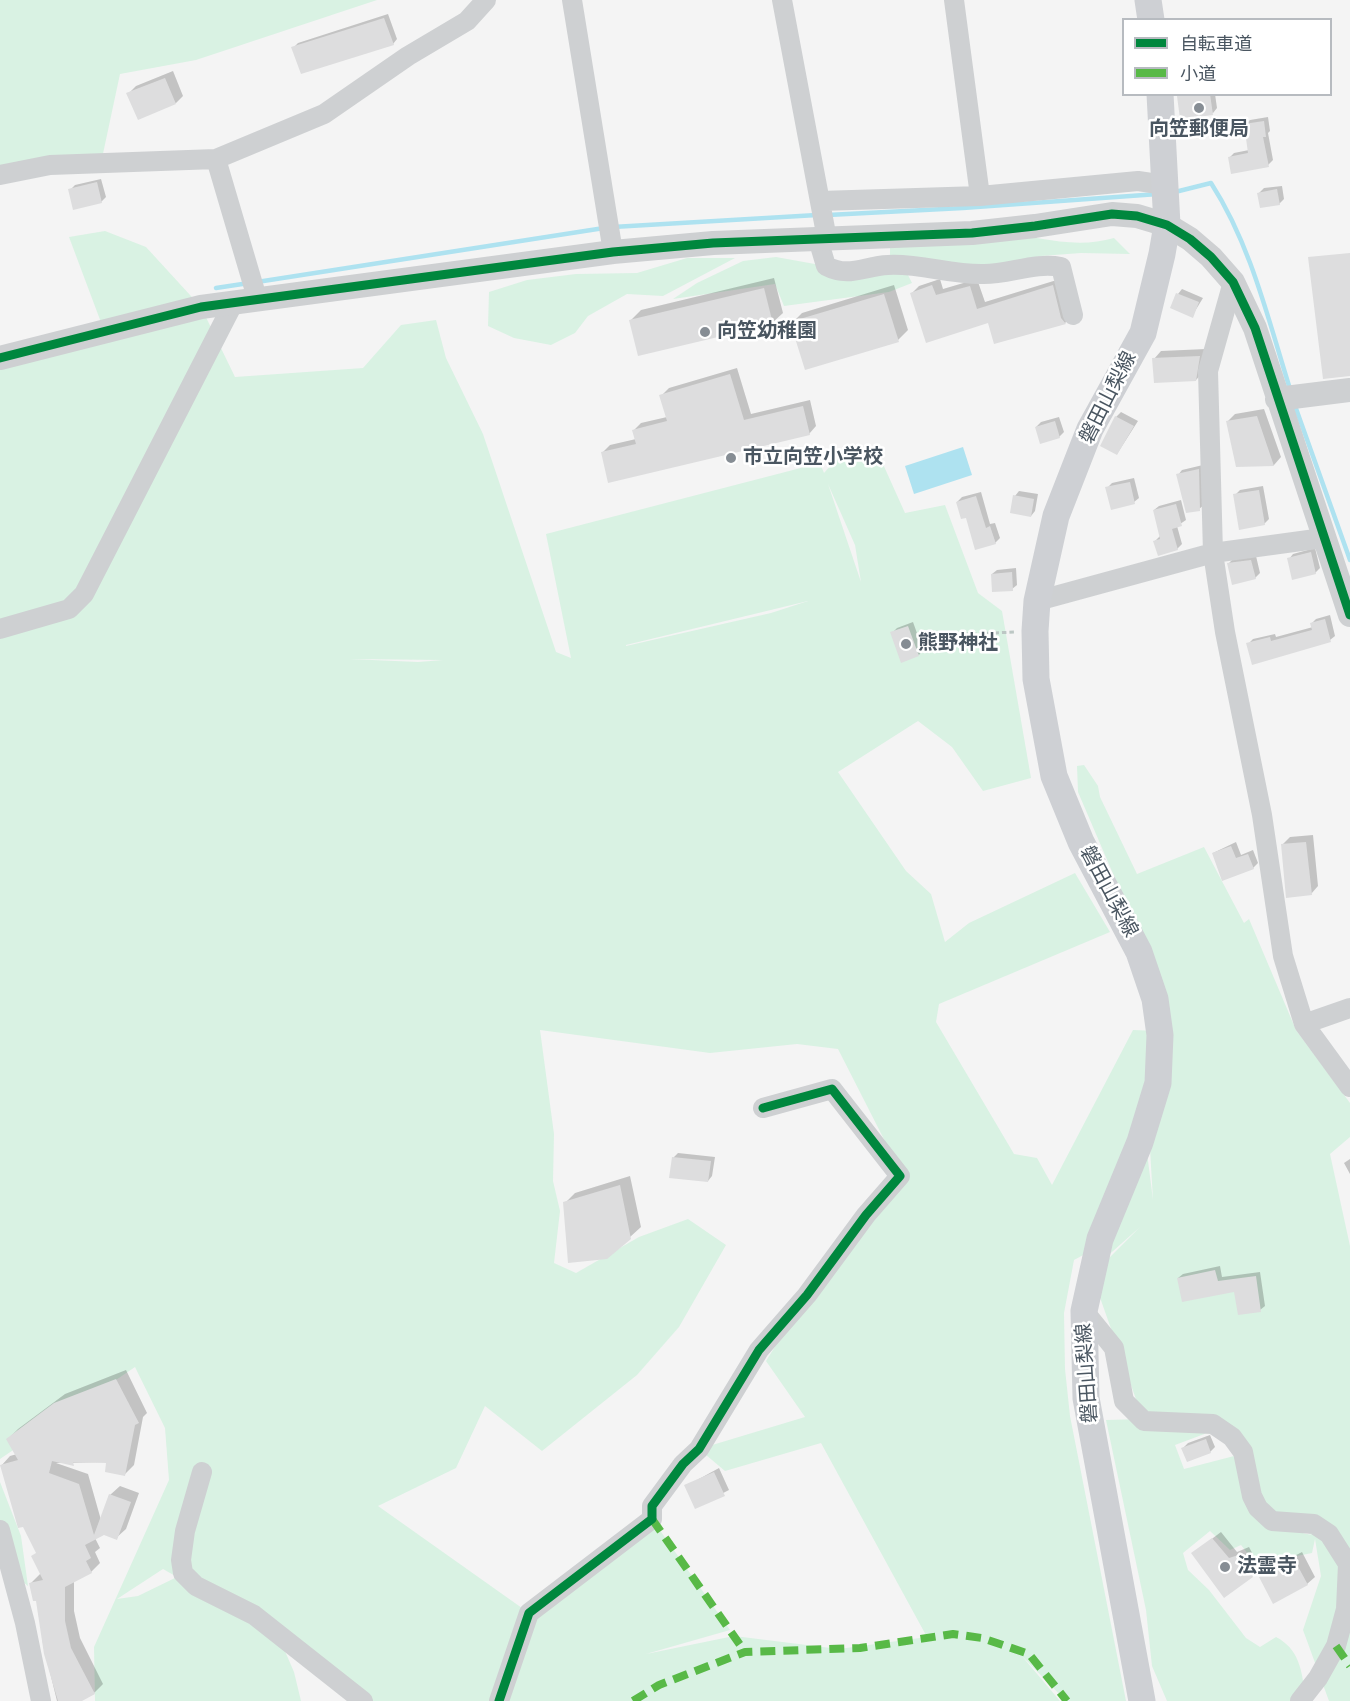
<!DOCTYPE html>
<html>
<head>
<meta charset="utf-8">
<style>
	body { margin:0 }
	#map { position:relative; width:1350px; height:1701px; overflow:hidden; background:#f4f4f4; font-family:Poppins,"Noto Sans JP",sans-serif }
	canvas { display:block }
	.legend { position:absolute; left:1122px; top:18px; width:210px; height:78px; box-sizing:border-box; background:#fff; border:2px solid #b7bbc0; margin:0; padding:8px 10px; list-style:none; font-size:18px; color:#4a5661 }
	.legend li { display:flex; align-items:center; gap:12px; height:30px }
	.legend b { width:30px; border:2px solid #b7bbc0 }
</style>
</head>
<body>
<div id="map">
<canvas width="1350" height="1701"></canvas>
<ul class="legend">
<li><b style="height:8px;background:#00873e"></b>自転車道</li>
<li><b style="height:8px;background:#58b947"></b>小道</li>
</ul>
</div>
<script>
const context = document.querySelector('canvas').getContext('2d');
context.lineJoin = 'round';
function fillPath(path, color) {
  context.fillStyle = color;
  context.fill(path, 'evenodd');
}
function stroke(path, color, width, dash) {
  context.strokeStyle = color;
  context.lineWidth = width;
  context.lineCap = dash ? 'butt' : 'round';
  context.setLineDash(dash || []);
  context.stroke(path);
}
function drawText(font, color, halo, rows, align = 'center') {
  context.font = font + ' Poppins,"Noto Sans JP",sans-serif';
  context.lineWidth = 5;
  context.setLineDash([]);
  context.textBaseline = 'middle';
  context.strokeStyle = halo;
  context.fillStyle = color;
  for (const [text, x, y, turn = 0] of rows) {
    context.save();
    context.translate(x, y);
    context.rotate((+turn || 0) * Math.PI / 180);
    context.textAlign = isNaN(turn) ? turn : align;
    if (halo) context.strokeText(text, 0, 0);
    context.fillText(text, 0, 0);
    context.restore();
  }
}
fillPath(new Path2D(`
	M0,0H377L196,60L120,74L101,163L0,179Z
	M1000,230C1037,238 1077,249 1114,238L1130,254L1081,253L1041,256L1001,264L954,267L890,256V243Z
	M105,231L146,247L201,307L235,377L363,368L401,325L436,320L446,358L483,434L556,652L571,658L546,534L820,463L824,473L845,449L878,453L905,513L945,505L978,593L1002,611L1031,778L983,791L952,747L918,721L838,772L906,871L931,894L945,942L969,923L1075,873L1110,932L939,1004L936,1022L1014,1154L1037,1158L1052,1185L1133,1030L1157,1031L1117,883L1078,792L1077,766L1084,765L1098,786L1100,797L1137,874L1204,847L1244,923L1249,919L1296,1030L1350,1103V1137L1330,1154L1350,1246V1701H1329L1303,1630L1321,1576L1315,1539L1312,1553L1256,1564L1241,1545L1230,1550L1210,1531L1183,1553L1188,1570L1209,1590L1246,1638L1260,1647L1276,1637C1299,1649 1302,1670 1305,1695L1298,1701H1167L1152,1666L1146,1610L1106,1420L1143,1419L1092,1275L1140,1227L1094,1268L1098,1247L1074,1260L1064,1313L1065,1369L1070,1416L1126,1701H1066L1021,1655L1060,1701H363L278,1635L294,1672L301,1701H95L94,1647L169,1480L165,1428L135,1367L0,1459V358L105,333L69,237ZM828,484L855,545L861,582ZM808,601L771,613L626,646V645ZM349,659L443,660L418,662ZM540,1030L710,1053L797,1044L838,1049L892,1155L900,1176L815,1283L766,1361L805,1417L699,1449L725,1471L821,1443L927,1637L839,1649L734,1636L646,1654L730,1630L652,1519L529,1613L378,1506L456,1468L485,1406L542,1451L637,1375L679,1327L726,1245L688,1219L639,1237L576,1273L554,1263L560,1211L553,1181L554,1134ZM1148,1115L1153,1200L1144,1129ZM1207,1433L1232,1437L1238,1455L1184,1469L1175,1445ZM1260,1510L1312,1535L1275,1527ZM163,1569L177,1577L138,1596L117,1599Z
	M776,257L826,266L906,271L912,283L889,292L784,306L775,284L673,299L697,283L743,261Z
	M687,258H735L663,296L627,294L588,316L575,333L551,345L514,338L488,326L489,292L527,280L576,274L637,273Z
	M0,1482L21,1536L28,1586L13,1574L0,1530Z`), '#d9f2e3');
fillPath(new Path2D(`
	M963,447L972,475L914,494L905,466Z`), '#aee2f0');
fillPath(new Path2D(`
	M388,14L397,39L393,44L293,48L298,43Z
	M173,71L183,96L176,103L128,94L136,86Z
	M1181,94H1215L1217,108L1213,113L1178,97Z
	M1268,117L1270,131L1268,133L1273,160L1268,165L1229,158L1234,153L1249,150L1245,125L1250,120Z
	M101,179L106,197L101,202L70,190L75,185Z
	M1282,186L1284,199L1279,204L1259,193L1264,188Z
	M774,278L783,313L772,323L631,320L641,310Z
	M940,279L943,289L977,279L985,302L1060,279L1072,316L1065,323L989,321L912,293L919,286Z
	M894,285L908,330L898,340L792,323L802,313Z
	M1182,289L1203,298L1192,316L1178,294Z
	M1206,349L1203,372L1196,380L1154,359L1161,351Z
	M737,368L751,414L810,400L816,426L809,434L602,453L610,445L636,439L634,430L641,423L667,417L661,396L669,388Z
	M1264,409L1281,457L1274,465L1237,466L1227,422L1235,414Z
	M1121,412L1138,421L1117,454L1116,417Z
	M1059,417L1064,432L1059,437L1036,427L1041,422Z
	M1203,465L1204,505L1199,509L1178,475L1182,470Z
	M1134,478L1139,498L1134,502L1107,488L1112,483Z
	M1263,486L1269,519L1264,524L1235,495L1240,490Z
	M1019,491L1038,494L1035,511L1031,516L1015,496Z
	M981,492L990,524L995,523L1000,538L995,543L967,516L957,502L962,497Z
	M1181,500L1186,520L1177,526L1182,544L1177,549L1155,541L1160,536L1154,510L1159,506Z
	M1315,548L1320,568L1315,573L1289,559L1293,554Z
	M1256,556L1260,573L1255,578L1228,564L1233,559Z
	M1016,568L1017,585L1012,589L992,574L997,570Z
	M1330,615L1335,636L1330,640L1248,644L1253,639L1275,634L1276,637L1313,627L1312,623L1316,619Z
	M913,622L923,650L919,655L892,633L897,628Z
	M1313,835L1318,886L1311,894L1282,845L1290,837Z
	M1236,842L1241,855L1253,850L1258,863L1253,868L1213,853Z
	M678,1153L715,1157L712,1176L708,1181L673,1158Z
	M1350,1159V1174L1344,1163Z
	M630,1176L641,1227L630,1237L565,1203L575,1193Z
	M1220,1266L1222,1277L1260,1272L1265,1306L1260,1310L1236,1290L1178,1278L1183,1274Z
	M126,1370L147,1413L143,1417L134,1465L124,1475L108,1462L56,1463L88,1474L101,1520L110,1495L120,1486L139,1493L126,1529L116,1538L104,1534L95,1538L100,1548L95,1552L100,1563L91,1572L74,1580V1611L80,1638L103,1684L94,1693L78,1701H57L43,1644L38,1600L31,1583L41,1573L37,1552L1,1466L10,1456L17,1454L8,1439L18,1429L65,1394Z
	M1210,1435L1215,1447L1210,1452L1183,1448L1188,1443Z
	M719,1468L729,1490L696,1507L686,1486Z
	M1221,1532L1237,1552L1249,1547L1260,1568L1252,1576L1193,1553Z
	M1302,1552L1315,1577L1307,1584L1260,1577L1268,1570Z`), '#0003');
stroke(new Path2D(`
	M1175,192L1211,183C1251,245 1268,319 1290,389
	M828,215L963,208L1158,194
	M613,227L817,215
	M257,282L604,228
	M216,288L249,283
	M1294,403L1350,560`), '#aee2f0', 4.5);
fillPath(new Path2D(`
	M384,18L394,45L301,74L291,47Z
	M165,78L176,104L138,120L126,93Z
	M1191,94H1210L1213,115L1180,119L1177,96Z
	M1264,121L1266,137H1263L1269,167L1231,174L1228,157L1248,153L1244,124Z
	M97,182L102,203L73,210L68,189Z
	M1277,189L1280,205L1260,208L1257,193Z
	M1350,253V376L1323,379L1308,257Z
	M932,285L936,295L970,286L977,309L1053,285L1061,318L1066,324L994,344L988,323L926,343L910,293Z
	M764,288L773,324L638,356L629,320Z
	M1176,293L1199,302L1193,318L1170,308Z
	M884,294L899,342L805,370L790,322Z
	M1200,356L1196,381L1154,383L1152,358Z
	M730,374L744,420L803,406L810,435L608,483L601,452L636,444L632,430L667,421L659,395Z
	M1115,416L1134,426L1117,455L1100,446Z
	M1257,416L1274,466L1236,467L1226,421Z
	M1055,421L1060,438L1040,444L1035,427Z
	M1199,469L1200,511L1186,513L1176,474Z
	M1130,482L1135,504L1111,510L1105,487Z
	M1259,490L1265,525L1239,530L1233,494Z
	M1013,495L1034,499L1031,517L1010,513Z
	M976,496L986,528L990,526L996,544L975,550L966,518L961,519L956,502Z
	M1176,504L1182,526L1172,529L1178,550L1158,556L1153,541L1160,539L1153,510Z
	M1311,552L1316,574L1292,580L1287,558Z
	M1251,560L1256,579L1232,585L1227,563Z
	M1012,572L1013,591L992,592L991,574Z
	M1325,619L1331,642L1252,665L1246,643L1270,637L1271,641L1312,630L1310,623Z
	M908,626L919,656L901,663L890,632Z
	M1306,842L1312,895L1286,898L1281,844Z
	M1231,846L1236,858L1248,854L1254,869L1222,881L1212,853Z
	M672,1157L711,1161L708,1182L669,1178Z
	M620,1185L631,1239L607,1259L568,1263L563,1202Z
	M1215,1270L1218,1281L1256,1276L1261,1312L1238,1315L1234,1292L1182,1302L1177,1278Z
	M116,1379L139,1423L135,1425L125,1476L105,1472L106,1463L73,1462L74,1466L52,1461L49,1473L79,1484L94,1535L109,1494L131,1502L117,1540L104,1535L85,1545L91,1558L86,1561L92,1573L65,1587V1621L71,1648L95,1694L82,1701H58L44,1654L36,1601H33L29,1583L43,1580L31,1556L36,1553L23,1527L18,1528L0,1465L18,1460L6,1439L54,1403Z
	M1206,1439L1211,1453L1187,1462L1181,1448Z
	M714,1472L725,1496L695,1509L684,1485Z
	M1212,1538L1229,1558L1242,1554L1253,1577L1224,1598L1191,1553Z
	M1294,1559L1308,1585L1273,1604L1259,1577Z`), '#ddddde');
stroke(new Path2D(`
	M927,636L1015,632`), '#bcc7c4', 3, [4.5, 3]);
stroke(new Path2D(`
	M572,0L613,252
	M782,0L827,239
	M954,0L980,196
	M216,159L257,298
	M0,175L50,165L216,159L324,114L408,56L467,21L486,0
	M820,201L980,196L1138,181L1165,185
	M818,239L826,266C849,278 864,266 888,265C920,263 951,275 984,274C1010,274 1035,262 1061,267L1073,315
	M1233,282L1208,371L1213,553L1225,632L1262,815L1283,956L1304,1024L1350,1087
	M1037,601L1213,553L1323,538
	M0,629L69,609L84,594L234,302
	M1304,1024L1350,1008
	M1084,1311L1114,1348L1124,1401L1144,1421L1213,1424L1232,1437L1243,1452L1252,1496L1258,1508L1272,1521L1314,1524L1329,1534L1348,1564L1346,1609L1336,1646L1318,1678L1300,1701
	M202,1472L185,1531L181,1560L183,1573L196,1586L254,1615L363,1701
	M0,1530L25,1623L41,1701
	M499,1701L529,1613L652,1519V1506L683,1464L699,1449L759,1350L807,1295L866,1215L900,1176L832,1089L763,1108`), '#ced0d2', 20);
stroke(new Path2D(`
	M0,358L201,307L613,252L713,243L972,233L1035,226L1112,214L1137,216L1167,225L1190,239L1211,257L1233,282L1255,328L1350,615
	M1277,399L1350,390`), '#ced0d2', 24);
stroke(new Path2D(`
	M1148,0L1151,20
	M1142,1701L1086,1398L1084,1311L1100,1239L1140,1142L1158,1083L1160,1035L1155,999L1139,952L1081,842L1054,776L1036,679L1035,631L1037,601L1056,516L1090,429L1143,333L1162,254L1167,225L1160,94`), '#ced0d4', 27);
stroke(new Path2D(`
	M652,1519L745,1652
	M1336,1646L1350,1666
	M633,1701L659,1685L745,1652L860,1648L953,1634L982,1638L1029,1654L1067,1701`), '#58b947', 8, [15, 8]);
stroke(new Path2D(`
	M0,358L201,307L613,252L713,243L972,233L1035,226L1112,214L1137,216L1167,225L1190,239L1211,257L1233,282L1255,328L1350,615
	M499,1701L529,1613L652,1519V1506L683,1464L699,1449L759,1350L807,1295L866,1215L900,1176L832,1089L763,1108`), '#00873e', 9);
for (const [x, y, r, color] of [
	[1199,108,6,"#868d94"],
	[705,332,6,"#868d94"],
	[731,458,6,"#868d94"],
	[906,644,6,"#868d94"],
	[1225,1567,6,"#868d94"]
]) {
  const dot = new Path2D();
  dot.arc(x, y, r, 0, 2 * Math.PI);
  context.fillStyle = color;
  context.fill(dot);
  stroke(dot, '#fff', 2);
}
drawText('bold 20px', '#4a5661', '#fff', [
	["向笠郵便局",1199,130,"center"],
	["向笠幼稚園",717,332],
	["市立向笠小学校",743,458],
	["熊野神社",918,644],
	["法霊寺",1237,1567]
], 'left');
drawText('20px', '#4a5661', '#fff', [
	["磐田山梨線",1109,398,-63],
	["磐田山梨線",1108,892,62],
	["磐田山梨線",1088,1373,-94]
]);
</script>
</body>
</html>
